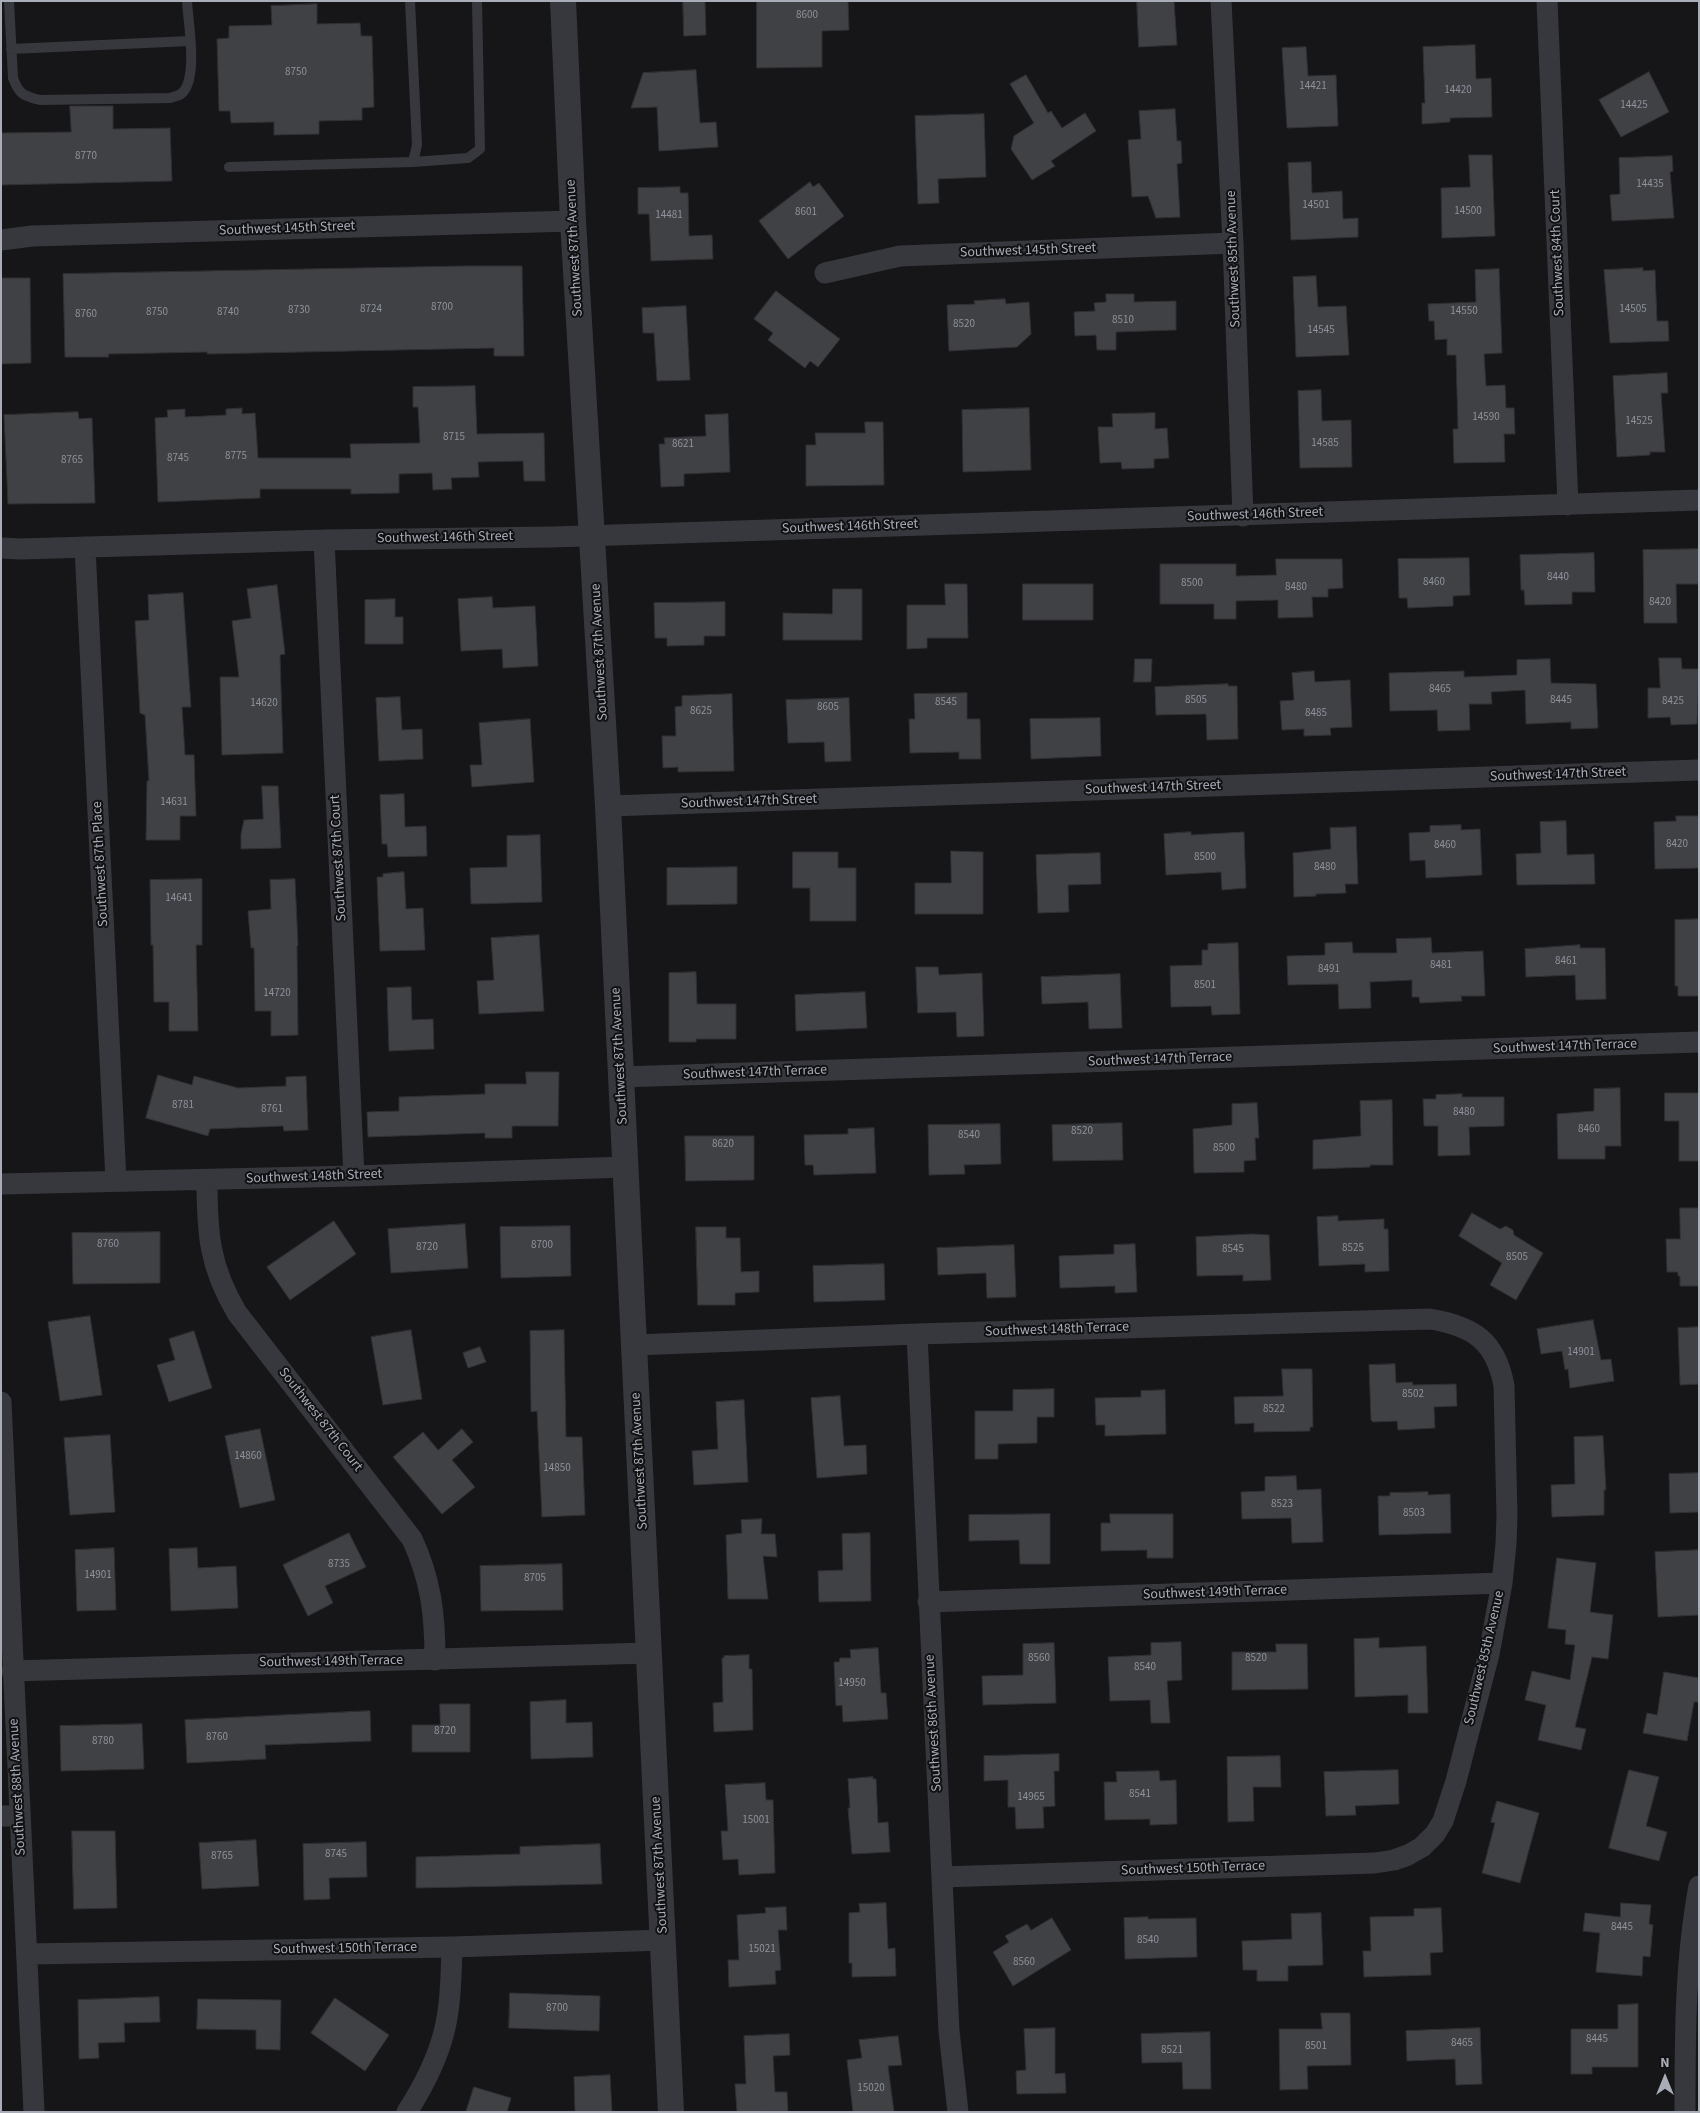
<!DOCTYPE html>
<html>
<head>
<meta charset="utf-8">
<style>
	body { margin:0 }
	#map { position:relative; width:1700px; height:2113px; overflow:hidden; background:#161618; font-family:"Source Sans 3",sans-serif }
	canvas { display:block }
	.frame { position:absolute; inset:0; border:2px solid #a8adb8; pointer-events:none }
	.north { position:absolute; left:1640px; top:2053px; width:50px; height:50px; -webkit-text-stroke:4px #111113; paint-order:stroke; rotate:0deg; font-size:14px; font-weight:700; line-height:20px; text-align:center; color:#a8adb8 }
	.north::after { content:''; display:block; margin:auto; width:18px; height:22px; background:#a8adb8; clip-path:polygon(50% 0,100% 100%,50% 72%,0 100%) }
</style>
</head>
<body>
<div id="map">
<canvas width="1700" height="2113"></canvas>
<div class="frame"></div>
<div class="north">N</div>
</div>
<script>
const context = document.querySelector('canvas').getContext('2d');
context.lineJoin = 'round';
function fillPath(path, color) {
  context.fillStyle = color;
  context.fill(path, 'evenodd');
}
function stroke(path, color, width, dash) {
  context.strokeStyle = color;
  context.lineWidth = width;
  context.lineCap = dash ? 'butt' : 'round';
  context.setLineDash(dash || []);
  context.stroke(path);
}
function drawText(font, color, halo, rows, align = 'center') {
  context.font = font + ' "Source Sans 3",sans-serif';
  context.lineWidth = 4;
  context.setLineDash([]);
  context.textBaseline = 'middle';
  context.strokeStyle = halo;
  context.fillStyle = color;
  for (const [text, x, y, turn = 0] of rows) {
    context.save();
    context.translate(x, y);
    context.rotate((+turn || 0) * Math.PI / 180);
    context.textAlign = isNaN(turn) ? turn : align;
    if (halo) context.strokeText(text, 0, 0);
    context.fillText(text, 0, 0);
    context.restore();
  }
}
const building = new Path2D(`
	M683,1H705L706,35L684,36Z
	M757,1H848L849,30L822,31V67L757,68Z
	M1137,1H1174L1177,45L1139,47Z
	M317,4V24L360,23L361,36H372L374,107L362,108V120L319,121V134L274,135V122L231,123L230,111H219L217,39L229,38V26L272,25L271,6Z
	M1475,45L1476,79L1491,78L1492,117L1450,118V122L1422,124V103H1425L1423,47Z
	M1306,47L1308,76L1336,75L1338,126L1287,128L1282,48Z
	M696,70L700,123L716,122L718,147L659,151L657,107L631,108L643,73Z
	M1649,72L1669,112L1621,137L1599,100Z
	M1026,75L1048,113L1051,111L1062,128L1085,113L1096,131L1051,161L1055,166L1032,180L1011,149L1014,136L1034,123L1010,84Z
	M70,106H113V129L170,128L172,181L1,185V133L71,132Z
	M1175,109L1177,141H1181L1182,163L1177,164L1180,217L1156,218L1148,196L1132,197L1128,140L1141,139L1139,111Z
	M984,114L986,177L938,179L939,203L918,204L915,116Z
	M1469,155H1492L1495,236L1442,238L1441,188L1470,187Z
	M1672,156L1673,171L1670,172L1674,218L1612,221L1610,195L1620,194L1619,158Z
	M1311,162L1312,193L1342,191L1343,219L1358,218V237L1291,240L1288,163Z
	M810,182L813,187L819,183L844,216L788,259L759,221Z
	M680,187V193H688L689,236L712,235L713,259L651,261L649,214H638V188Z
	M464,266H522L524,356H494V348L207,354V352L108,354L109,357H65L63,274Z
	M1643,268V271L1655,270L1657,321H1668L1669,341L1610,343L1604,270Z
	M1499,269L1502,353L1484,354L1486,386L1505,385L1506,408H1514L1515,434H1504L1505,462L1454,463L1453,429H1458L1456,355H1447V339L1435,340L1434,321H1429L1428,304L1476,302L1475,270Z
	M1316,276L1318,307L1346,306L1349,355L1296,357L1293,277Z
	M1,278H30L31,363L2,364Z
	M776,291L840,339L818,367L810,361L805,368L768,340L773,333L754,319Z
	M1106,294H1134V302L1176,301V330L1116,332V350H1097L1096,335L1075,336L1074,312L1095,311L1094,303L1106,302Z
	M1005,299L1006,304L1029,302L1031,334L1017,347L949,351L947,305L975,304L974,301Z
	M686,306L690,380L657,381L654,333H643L642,308Z
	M1667,373L1668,393H1661L1665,452H1650V455L1617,457L1613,376Z
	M475,386L477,434L544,433L545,481H524L523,461L478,462L479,477L451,478L452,489L433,490L432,473L399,474V493L351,494V489H260V498L158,502L155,418L168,417L167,410L185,409V417L226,415V409L242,408V414L255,413L258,458H351L350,444L420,443L418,407H413V387Z
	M1321,390L1322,421L1351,420L1352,467L1300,468L1298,391Z
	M1029,408L1031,470L963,472L962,410Z
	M78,412L79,419L92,418L95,503L8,504L4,415Z
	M1155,413V429L1167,428L1169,458L1154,459V468L1122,469L1121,462L1100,463L1098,427H1113L1112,414Z
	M728,414L730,472L684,474V486L661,487L659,444H665L664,438L706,436L705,415Z
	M865,422H883L884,485L806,486V445H816L815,433H865Z
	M1699,549V584H1676L1677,623H1644L1643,550Z
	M1594,553L1595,592H1572V604L1525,605L1524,590H1521L1520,555Z
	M1469,558L1470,595L1453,596V606L1408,608L1407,598H1399L1398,559Z
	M1276,559H1342L1343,588L1328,589V597H1312L1313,617L1278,618V600L1236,601V619H1214V604H1160V564H1236V576L1276,575Z
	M945,584H967L968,638H927V648L907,649V605H945Z
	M1023,584H1093V620H1023Z
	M277,585L285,654L280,655L283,753L222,755L220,677H239L232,621L251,618L247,589Z
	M833,589H862V640H783V613L832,614Z
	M183,593L191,707H182L185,755H194L196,816H180V840H146L147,781H149L145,715L140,713L135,621L149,620L148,595Z
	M492,597L493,608L535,606L538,666L503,668L502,649L461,651L458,599Z
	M395,599V617H403V644H365V600Z
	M725,602V636H704V645L667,646V638H655L654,603Z
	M1659,658H1681L1682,669H1699L1697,724L1671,725L1670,717L1648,718V688H1660Z
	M1135,659H1152L1151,682H1134Z
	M1550,659L1551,683L1596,684L1598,728L1571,729V722L1526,724L1525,690L1491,692L1492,704H1469L1470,730L1438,731L1437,710L1390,711L1389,673L1464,671V677L1517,675V660Z
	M1314,671L1315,682L1350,680L1352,727L1330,728L1331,735L1304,736V729L1282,730L1280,701L1294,700L1292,673Z
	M1228,684V686H1237L1238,739L1207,740L1206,714L1156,715L1155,687Z
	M967,693V719H980L981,759H959V752L910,753L909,719H915L914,694Z
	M732,694L734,771L678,772V767L663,768L662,736H676L675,707L682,706V696Z
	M400,697L402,730L422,729L423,759L379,761L376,698Z
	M849,698L851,761L825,762L824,742L788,743L786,700Z
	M1100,718L1101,756L1031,759L1030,719Z
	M530,719L534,782L472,787L470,765H482L479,723Z
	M262,786H278L281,848L241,849V834L244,820L263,819Z
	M404,794L405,827L426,826L427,856L388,857L387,844H382L380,795Z
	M1676,816H1699V868L1655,869L1654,822L1676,821Z
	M1566,821L1567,855L1594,854L1595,884L1517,885L1516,854L1541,853L1540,822Z
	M1461,825V830L1480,829L1482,875L1426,878L1425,860L1410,861L1409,833L1430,832V826Z
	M1356,827L1358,884H1345L1346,893L1316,894V896L1294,897L1293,853L1331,849L1330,828Z
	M1191,832V835L1244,832L1246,888L1222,890L1221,872L1166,875L1164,834Z
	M540,835L542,902L471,904L470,868L507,867V836Z
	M951,851L983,852V914H915V883H951Z
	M793,852H838V868H856V921H810V888H793Z
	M1100,853L1101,884L1068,885L1069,912L1038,913L1036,855Z
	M737,867V904L667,905V868Z
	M404,872L406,909L423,908L425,950L380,951L377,877H383V874Z
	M202,879V945H196L198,1031H169V1002H154L153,945H151L150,880Z
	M295,879L298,945L297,946L298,1035L271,1036V1011H255L254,948H251L248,911L271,909L270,880Z
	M1699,919V996H1678V986H1675V920Z
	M539,935L544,1011L479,1014L477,981L494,980L491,938Z
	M1431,938L1432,953L1483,951L1485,996H1461L1462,1001L1420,1003L1419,997H1412V980L1370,982L1371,1008L1339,1009L1338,984L1288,985L1287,956L1325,955V943L1352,942L1353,953H1397L1396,939Z
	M1238,943L1240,1014L1212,1015L1211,1006L1171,1007L1170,966L1202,965V950H1208V944Z
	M1580,945V948H1605L1606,999L1576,1000L1575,975L1526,977L1525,949Z
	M916,967H938L939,975L982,973L984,1036L957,1037L956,1012L918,1013Z
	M696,972L697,1004H736V1039H696V1042H669V973Z
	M1120,974L1122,1028L1089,1029L1088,1002L1042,1004L1041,977Z
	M411,987L412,1020L433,1019L434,1049L389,1051L387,988Z
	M865,992L867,1028L796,1031L795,995Z
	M526,1072H559L558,1126H512V1138H485V1133L368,1137L367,1112L399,1111V1097L485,1094V1084H526Z
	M158,1075L192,1085L194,1076L238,1088L286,1086V1077L306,1076L308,1130L284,1131L283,1126L210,1129L208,1136L146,1118Z
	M1620,1088L1621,1146H1605V1159H1558L1557,1114L1594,1111V1089Z
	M1665,1093H1699V1161H1679V1121H1665Z
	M1462,1094V1097H1504V1126L1469,1127L1470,1155L1438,1156V1126H1424L1423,1099H1436V1095Z
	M1392,1100L1393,1165H1370V1167L1313,1169V1140L1361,1136L1360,1101Z
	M1257,1103L1259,1138H1255L1256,1160L1244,1161V1172L1194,1173L1193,1129L1232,1125V1104Z
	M1122,1123L1123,1160L1053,1161L1052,1125Z
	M1000,1124L1001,1164L964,1165L965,1174L929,1175L928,1125Z
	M874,1128L876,1173L814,1175L813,1165H805L804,1135L848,1134V1129Z
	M685,1136H754V1180L686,1181Z
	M1680,1208H1699V1286H1680V1276H1678V1272H1667L1666,1239H1680Z
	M1472,1213L1500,1229L1506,1226L1513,1230L1514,1235L1543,1253L1516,1300L1490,1285L1502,1263L1459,1236Z
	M1338,1216V1221L1384,1219V1229H1388L1389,1271L1365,1272V1264L1319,1266L1317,1217Z
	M334,1221L356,1254L290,1300L267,1267Z
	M465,1224L468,1268L391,1273L388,1229Z
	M570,1226L571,1276L501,1278L500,1227Z
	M696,1227H726V1238H740L741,1272L759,1271V1292L735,1293V1305H698Z
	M160,1232V1283L73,1284L72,1233Z
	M1253,1234L1269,1235L1271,1280L1243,1281V1275L1197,1276L1196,1237Z
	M1135,1244L1137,1292L1115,1293V1286L1060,1288L1059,1256L1114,1254V1245Z
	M1014,1245L1016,1297L987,1298L986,1273L938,1275L937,1248Z
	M884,1264L885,1300L814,1302L813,1266Z
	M90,1316L102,1395L60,1401L48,1322Z
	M1593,1320L1601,1360L1611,1359L1614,1381L1570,1388L1568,1369L1565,1370L1562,1351L1541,1354L1537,1329Z
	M1699,1327V1384L1680,1385L1678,1328Z
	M411,1330L422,1399L383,1405L371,1337Z
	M564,1330L566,1437H582L585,1515L542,1517L537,1411L531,1412L530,1331Z
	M194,1331L212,1388L169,1402L157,1365L175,1360L169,1339Z
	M480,1347L486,1362L468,1368L463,1353Z
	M1395,1364L1396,1383L1412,1382L1413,1385L1456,1384L1457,1406L1434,1407L1435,1428L1398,1430L1397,1421L1373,1422L1371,1420L1369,1365Z
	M1282,1369H1312L1313,1427H1310V1431L1254,1432V1423L1235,1424L1234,1397L1283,1396Z
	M1054,1389V1417H1037V1443L998,1444V1459H975V1411H1013V1390Z
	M1165,1390L1166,1434L1105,1436V1425H1096L1095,1398L1141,1397V1391Z
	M840,1396L844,1446L866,1445L867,1474L817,1478L811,1398Z
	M744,1400L748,1482L694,1485L692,1451L718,1449L716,1402Z
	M260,1429L275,1500L240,1508L225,1436Z
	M462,1429L473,1442L452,1460L475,1487L442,1514L393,1457L423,1432L438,1450Z
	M110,1435L115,1512L70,1515L64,1438Z
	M1603,1436L1606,1490H1604V1515L1552,1517L1551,1485L1575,1484L1574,1437Z
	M1699,1473V1512L1670,1513L1669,1474Z
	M1296,1476L1297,1490L1321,1489L1323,1542L1292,1543L1291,1518L1242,1519L1241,1492L1265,1491V1477Z
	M1428,1492V1495L1450,1494L1451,1533L1379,1535L1378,1496H1390V1493Z
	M1050,1514V1564H1020L1019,1540L969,1541V1515Z
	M1110,1514H1173V1558H1147V1550L1101,1551V1523H1110Z
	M762,1519L761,1534H775L777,1557L763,1556L768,1599H728L726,1535L742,1533L741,1520Z
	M349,1533L366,1567L325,1586L333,1603L308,1616L283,1565Z
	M870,1533L871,1601L819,1602L818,1571L843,1570L842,1534Z
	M114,1548L116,1610L77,1611L75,1550Z
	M197,1548L198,1568L236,1566L238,1608L171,1611L169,1549Z
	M1699,1550V1615L1658,1617L1655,1552Z
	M1557,1558L1596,1563L1590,1612L1613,1615L1608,1659L1592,1657L1575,1727L1586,1729L1581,1750L1538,1740L1546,1705L1525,1700L1532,1671L1570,1680L1575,1645L1565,1644L1566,1630L1548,1628Z
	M562,1564L563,1610L481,1611L480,1566Z
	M1379,1638V1648L1426,1646L1428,1713H1408V1695L1355,1697L1354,1639Z
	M1181,1642L1182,1680L1167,1681L1170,1723H1151L1150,1700L1110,1701L1108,1657L1151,1655V1643Z
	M1054,1643L1056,1703L983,1705L982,1676L1023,1675V1644Z
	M1276,1644H1307L1308,1689L1232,1690V1652H1276Z
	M878,1648L881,1693H886L888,1719L843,1722L842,1705L836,1706L834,1662H839L840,1658H851L850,1650Z
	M749,1655V1669H752L753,1730L714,1732L713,1703L723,1702L722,1658H724V1656Z
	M1664,1672L1699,1678V1702H1694L1687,1741L1643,1733L1647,1713L1657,1715Z
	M566,1700V1723L592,1722L593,1757L531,1759L530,1702Z
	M440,1704H470V1752H412V1725H440Z
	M370,1711L371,1741L265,1745L266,1759L187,1763L185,1720Z
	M142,1724L144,1769L61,1771L60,1726Z
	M1059,1754V1771H1054L1055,1806L1043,1807L1044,1828L1016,1829L1015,1807H1008V1780L984,1781V1756Z
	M1280,1756L1281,1787H1253L1254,1821L1228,1822L1227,1757Z
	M1398,1770L1399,1804L1355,1806L1356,1815L1326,1816L1324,1772Z
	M1629,1770L1659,1777L1646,1826L1667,1832L1659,1861L1609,1848Z
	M1159,1771L1160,1781L1176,1780L1177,1824L1150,1825V1819L1105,1820L1104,1782H1117L1116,1772Z
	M873,1777V1779H876L878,1823L888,1822L890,1852L852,1854L848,1808H850L848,1779Z
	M765,1783L766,1800H773L775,1873L739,1875L738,1859L723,1860L721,1831H728L725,1785Z
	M1497,1801L1539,1813L1520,1883L1482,1873L1495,1823L1491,1822Z
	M72,1831H115L117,1908L74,1909Z
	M256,1840L259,1886L202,1889L199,1843Z
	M366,1842L367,1877L329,1878L330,1899L304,1900L303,1844Z
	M600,1844L602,1884L416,1888V1857L520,1854V1847Z
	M886,1903L888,1949L895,1948L896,1976L852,1977V1963H849V1913L860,1912L859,1904Z
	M1621,1903L1651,1905L1649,1924L1653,1925L1650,1957L1643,1956L1642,1976L1596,1972L1600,1933L1583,1931L1585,1913L1620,1917Z
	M786,1907L787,1930H778L781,1970L775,1971L776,1984L729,1987L728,1960H739L737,1915L766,1913L765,1908Z
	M1441,1908L1443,1952L1430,1953L1431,1975L1364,1977L1363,1951H1371L1370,1917L1414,1916V1909Z
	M1321,1913L1323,1965L1288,1966V1981H1257V1970H1243L1242,1941L1292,1939L1291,1914Z
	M1148,1917V1919L1196,1918L1197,1957L1125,1959L1124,1918Z
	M1052,1918L1071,1950L1013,1986L993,1952L1009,1942L1005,1936L1027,1924L1031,1930Z
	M510,1993L600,1996L599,2031L509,2028Z
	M159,1997L160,2022L124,2023L125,2042L98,2043L99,2058L79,2059L78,2000Z
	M335,1998L389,2035L365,2071L311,2033Z
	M198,1999L281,2000L280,2050L256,2049V2030L197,2029Z
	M1638,2004V2067H1592V2074H1571V2029H1618V2005Z
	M1321,2013H1350L1351,2065L1307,2066L1308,2089L1280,2090L1279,2029H1322Z
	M1055,2028V2074L1065,2073L1066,2093L1017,2094L1016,2071L1026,2070L1024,2029Z
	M1480,2028L1482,2084L1456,2085L1455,2059L1407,2061L1406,2031Z
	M1210,2032L1211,2089H1183L1182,2062L1142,2063L1141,2034Z
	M789,2034L790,2055L773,2056L775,2092H787L788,2111L737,2112L735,2084H746L744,2036Z
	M898,2036L902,2065L888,2066L894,2112H853L847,2060L862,2058L859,2040Z
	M610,2075L612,2112H575L574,2077Z
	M474,2087L511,2098L507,2112H466Z`);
fillPath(building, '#404145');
stroke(building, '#303034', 1);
stroke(new Path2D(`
	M9,1L13,78C19,94 23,96 40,100L170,98C173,97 178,96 181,94C199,80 188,22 187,1
	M11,49L190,41
	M413,162L468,158L480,149L477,1
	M229,167L413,162L417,145L410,1`), '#37383d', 10);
stroke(new Path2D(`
	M1221,1L1233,243L1243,516
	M1547,1L1568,505
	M1,240L32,236L573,221
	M825,273L900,256L1233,243
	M324,540L354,1176
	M85,547L116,1181
	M1,548L21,549L324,540L552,537L1699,500
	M608,806L1699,770
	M621,1077L1699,1042
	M207,1180C207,1233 209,1266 237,1313L412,1539C431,1580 435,1614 435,1660
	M1,1184L354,1176L626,1167
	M917,1334L949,2031L958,2112
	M635,1345L917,1334L1430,1319C1473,1326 1496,1341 1504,1386L1507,1516L1506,1544L1502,1583L1489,1654L1456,1781L1443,1821L1435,1834L1422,1847L1408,1855L1394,1860L1375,1863L942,1877
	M1,1402L34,2112
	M928,1602L1502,1583
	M12,1671L649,1653
	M1,1816H20
	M27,1954L452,1947L664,1940
	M407,2112C423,2087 437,2060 444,2032C451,2005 451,1975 452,1947
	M1685,2112C1685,2036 1685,1961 1699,1886`), '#37383d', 21);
stroke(new Path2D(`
	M563,1L573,221L608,806L671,2112`), '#37383d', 26);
drawText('11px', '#8e929b', null, [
	["8600",807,16],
	["8750",296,73],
	["14421",1313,87],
	["14420",1458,91],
	["14425",1634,106],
	["8770",86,157],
	["14435",1650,185],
	["14501",1316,206],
	["14500",1468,212],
	["8601",806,213],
	["14481",669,216],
	["8700",442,308],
	["8724",371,310],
	["14505",1633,310],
	["8730",299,311],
	["14550",1464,312],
	["8750",157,313],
	["8740",228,313],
	["8760",86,315],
	["8510",1123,321],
	["8520",964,325],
	["14545",1321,331],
	["14590",1486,418],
	["14525",1639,422],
	["8715",454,438],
	["14585",1325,444],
	["8621",683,445],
	["8775",236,457],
	["8745",178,459],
	["8765",72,461],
	["8440",1558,578],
	["8460",1434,583],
	["8500",1192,584],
	["8480",1296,588],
	["8420",1660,603],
	["8465",1440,690],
	["8505",1196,701],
	["8445",1561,701],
	["8425",1673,702],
	["8545",946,703],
	["14620",264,704],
	["8605",828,708],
	["8625",701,712],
	["8485",1316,714],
	["14631",174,803],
	["8420",1677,845],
	["8460",1445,846],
	["8500",1205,858],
	["8480",1325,868],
	["14641",179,899],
	["8461",1566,962],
	["8481",1441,966],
	["8491",1329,970],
	["8501",1205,986],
	["14720",277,994],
	["8781",183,1106],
	["8761",272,1110],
	["8480",1464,1113],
	["8460",1589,1130],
	["8520",1082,1132],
	["8540",969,1136],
	["8620",723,1145],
	["8500",1224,1149],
	["8760",108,1245],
	["8700",542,1246],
	["8720",427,1248],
	["8525",1353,1249],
	["8545",1233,1250],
	["8505",1517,1258],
	["14901",1581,1353],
	["8502",1413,1395],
	["8522",1274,1410],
	["14860",248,1457],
	["14850",557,1469],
	["8523",1282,1505],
	["8503",1414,1514],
	["8735",339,1565],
	["14901",98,1576],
	["8705",535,1579],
	["8560",1039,1659],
	["8520",1256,1659],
	["8540",1145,1668],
	["14950",852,1684],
	["8720",445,1732],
	["8760",217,1738],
	["8780",103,1742],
	["8541",1140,1795],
	["14965",1031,1798],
	["15001",756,1821],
	["8745",336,1855],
	["8765",222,1857],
	["8445",1622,1928],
	["8540",1148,1941],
	["15021",762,1950],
	["8560",1024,1963],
	["8700",557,2009],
	["8445",1597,2040],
	["8465",1462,2044],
	["8501",1316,2047],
	["8521",1172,2051],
	["15020",871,2089]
]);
drawText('14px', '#a8adb8', '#111113', [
	["Southwest 145th Street",287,229,-2],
	["Southwest 87th Avenue",575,248,-93],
	["Southwest 145th Street",1028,251,-2],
	["Southwest 84th Court",1558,253,-92],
	["Southwest 85th Avenue",1234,259,-92],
	["Southwest 146th Street",1255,515,-2],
	["Southwest 146th Street",850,527,-2],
	["Southwest 146th Street",445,538,-1],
	["Southwest 87th Avenue",600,652,-93],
	["Southwest 147th Street",1558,775,-2],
	["Southwest 147th Street",1153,788,-2],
	["Southwest 147th Street",749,802,-2],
	["Southwest 87th Court",339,858,-93],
	["Southwest 87th Place",101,864,-93],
	["Southwest 147th Terrace",1565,1047,-2],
	["Southwest 87th Avenue",620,1056,-93],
	["Southwest 147th Terrace",1160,1060,-2],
	["Southwest 147th Terrace",755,1073,-2],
	["Southwest 148th Street",314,1177,-2],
	["Southwest 148th Terrace",1057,1330,-2],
	["Southwest 87th Court",320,1420,52],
	["Southwest 87th Avenue",640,1461,-93],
	["Southwest 149th Terrace",1215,1593,-2],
	["Southwest 85th Avenue",1485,1658,-77],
	["Southwest 149th Terrace",331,1662,-1],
	["Southwest 86th Avenue",934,1723,-93],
	["Southwest 88th Avenue",18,1787,-93],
	["Southwest 87th Avenue",660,1865,-93],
	["Southwest 150th Terrace",1193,1869,-2],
	["Southwest 150th Terrace",345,1949,-1]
]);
</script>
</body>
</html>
